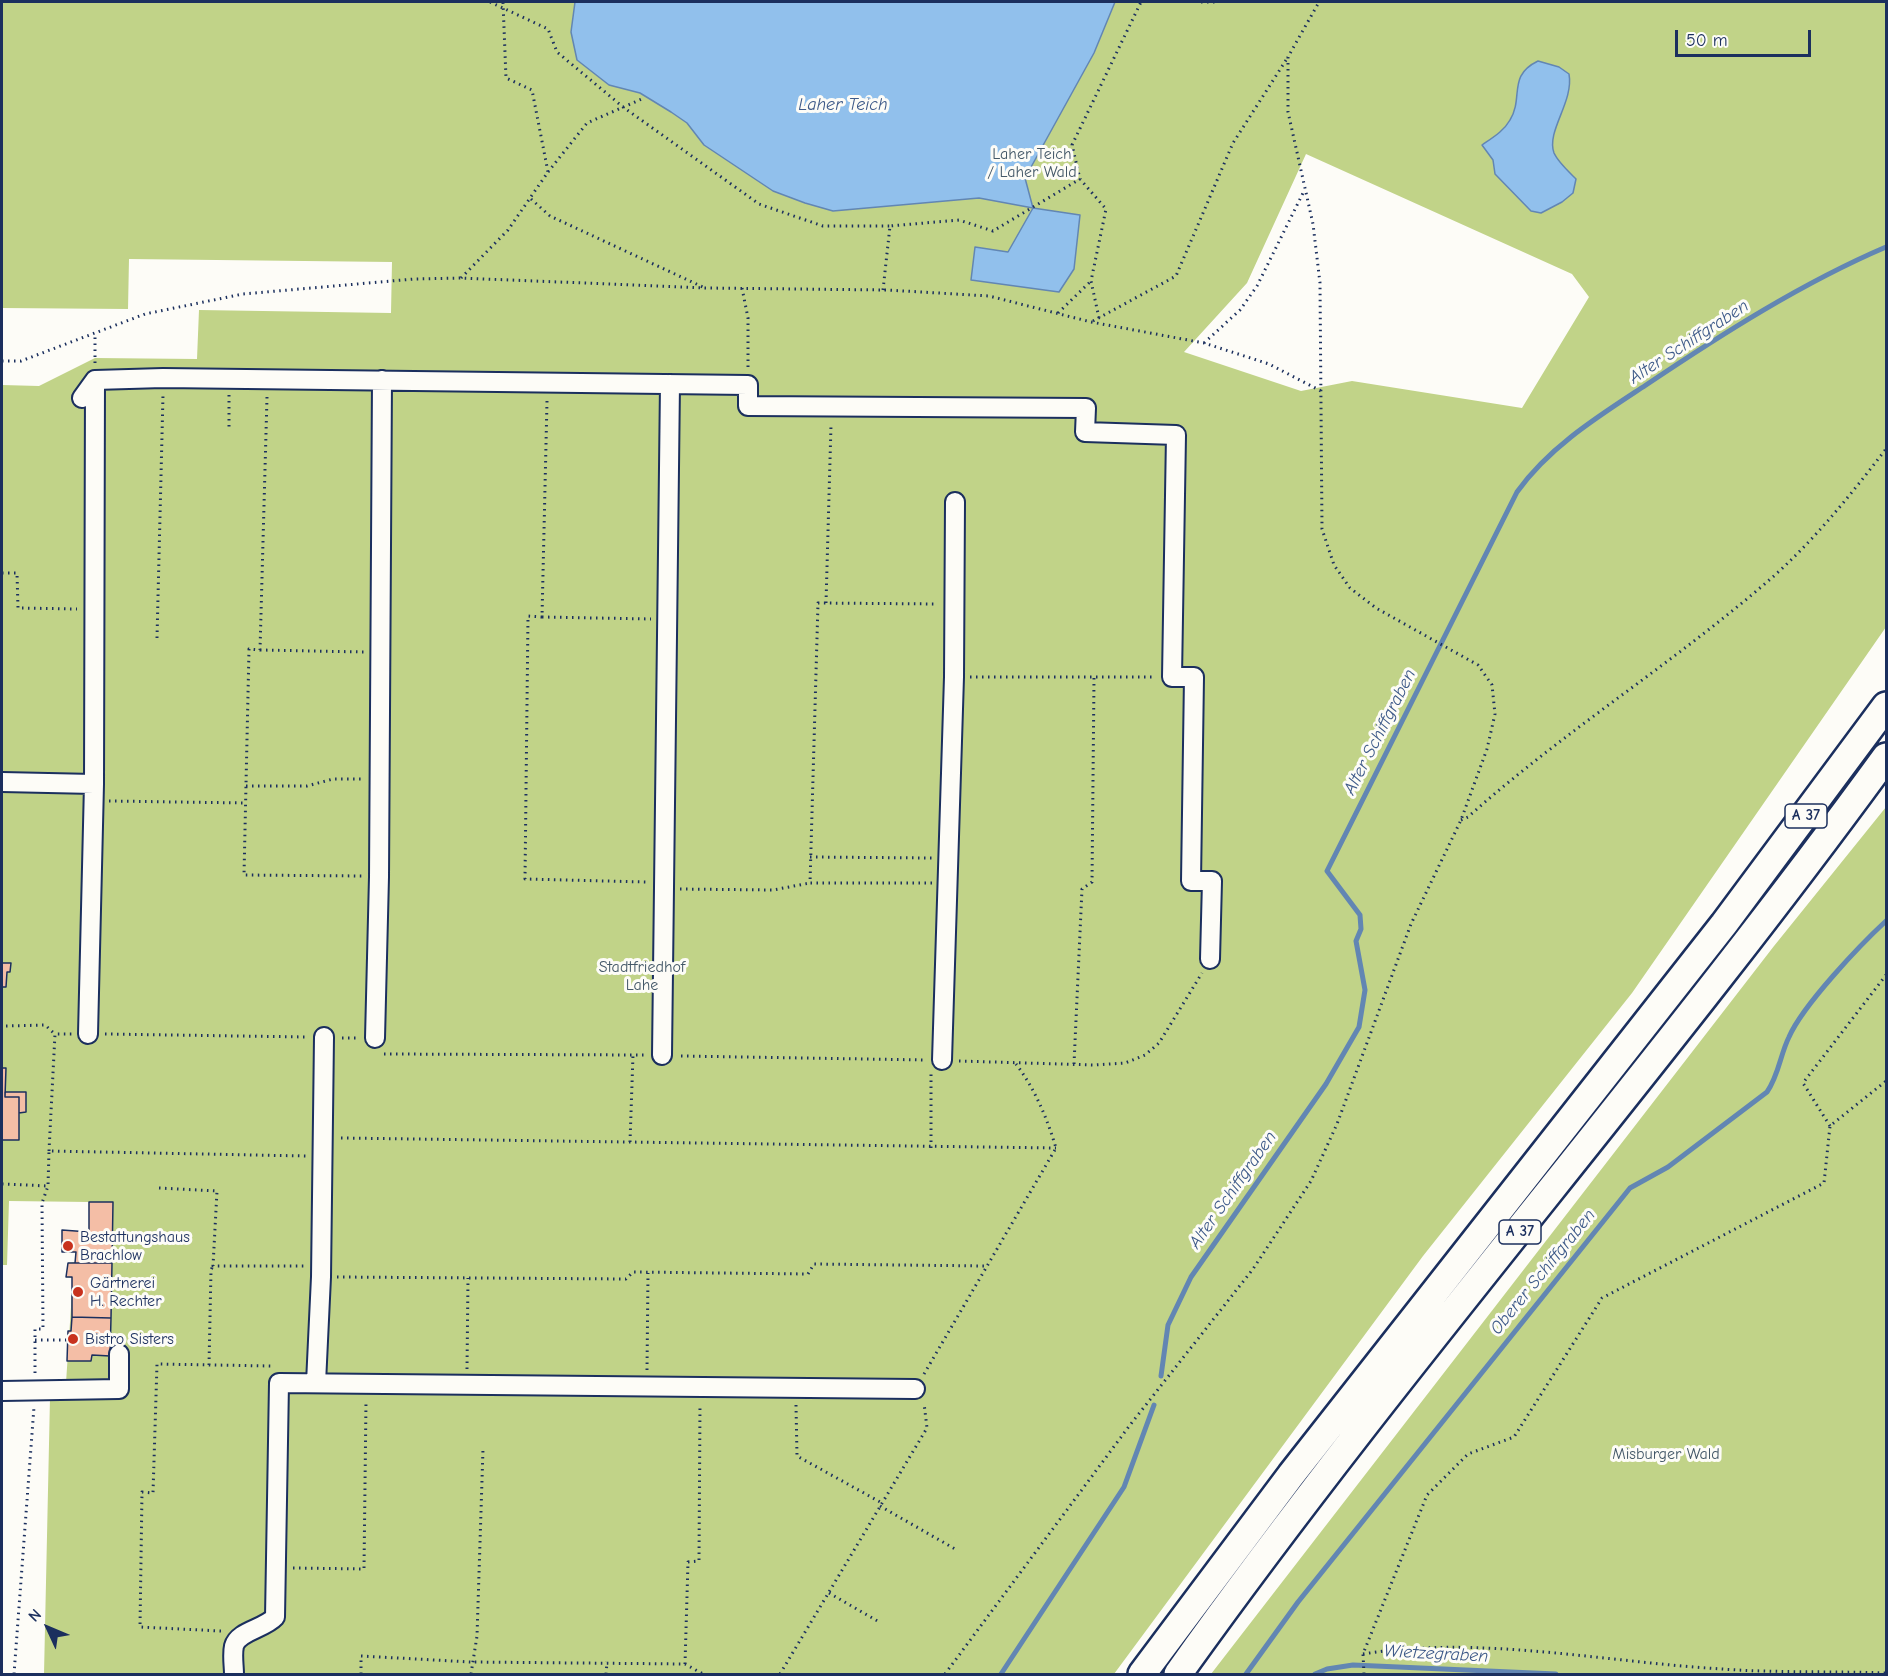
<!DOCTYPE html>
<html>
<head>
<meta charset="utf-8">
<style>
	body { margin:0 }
	#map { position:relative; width:1888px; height:1676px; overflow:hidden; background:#fdfcf7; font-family:"Comic Neue",sans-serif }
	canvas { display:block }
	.frame { position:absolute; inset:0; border:3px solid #1b2f5e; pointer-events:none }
	.north { position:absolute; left:18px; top:1598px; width:60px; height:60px; -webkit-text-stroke:4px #fdfcf7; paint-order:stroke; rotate:314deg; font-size:16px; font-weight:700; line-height:24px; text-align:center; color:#1b2f5e }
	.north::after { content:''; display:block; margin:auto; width:21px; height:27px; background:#1b2f5e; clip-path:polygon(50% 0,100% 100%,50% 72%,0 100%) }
	.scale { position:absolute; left:1675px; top:30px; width:136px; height:27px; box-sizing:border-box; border:3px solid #1b2f5e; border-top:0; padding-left:8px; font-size:18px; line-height:21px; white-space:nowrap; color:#1b2f5e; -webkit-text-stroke:4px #fdfcf7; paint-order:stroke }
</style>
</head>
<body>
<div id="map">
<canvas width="1888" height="1676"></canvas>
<div class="frame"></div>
<div class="north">N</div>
<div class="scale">50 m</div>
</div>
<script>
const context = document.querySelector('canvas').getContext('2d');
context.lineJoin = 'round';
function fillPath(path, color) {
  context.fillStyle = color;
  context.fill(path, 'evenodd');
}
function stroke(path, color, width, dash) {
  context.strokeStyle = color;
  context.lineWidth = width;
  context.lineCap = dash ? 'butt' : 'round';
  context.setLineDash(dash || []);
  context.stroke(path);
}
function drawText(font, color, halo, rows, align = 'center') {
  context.font = font + ' "Comic Neue",sans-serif';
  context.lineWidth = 6;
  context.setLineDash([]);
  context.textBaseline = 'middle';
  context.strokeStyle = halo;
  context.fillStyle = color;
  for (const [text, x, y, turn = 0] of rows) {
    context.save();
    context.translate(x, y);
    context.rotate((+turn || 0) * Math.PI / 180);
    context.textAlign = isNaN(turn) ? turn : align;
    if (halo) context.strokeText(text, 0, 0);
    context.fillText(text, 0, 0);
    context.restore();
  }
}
fillPath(new Path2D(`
	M2,2H1886V627L1632,993L1423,1256L1114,1674H44L50,1398H65L72,1292V1278L66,1277L68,1263L75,1262L76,1252H62V1230L89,1232V1202L9,1201L7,1265H2V385L39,386L95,358L197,359L199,310L391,313L392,262L129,259L128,309L2,308ZM1306,154L1572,274L1589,297L1522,408L1352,381L1301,391L1184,352L1247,283Z
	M1886,807V1674H1211L1774,946Z`), '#c1d388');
const water = new Path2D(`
	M575,2H1115L1094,53L1025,178L1033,208L1080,215L1074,269L1059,292L971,280L975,247L1008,252L1033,208L979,198L833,211L805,203L773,191L704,145L687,123L671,112L640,93L609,85L577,60L571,32Z
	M1538,61L1559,67L1569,74C1574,102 1546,131 1554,153C1558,162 1569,172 1576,179L1573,193L1562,202L1541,213L1531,211L1495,174L1493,160L1482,145C1492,138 1504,131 1510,120C1524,97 1507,76 1538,61Z`);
fillPath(water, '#91c0ec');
stroke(water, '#6286b3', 1.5);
stroke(new Path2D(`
	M1161,1376L1168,1325L1191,1277L1326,1084L1359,1027L1365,990L1356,941L1361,929L1360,915L1327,871L1517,492C1550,446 1599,416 1646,385C1722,334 1802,283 1886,247
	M1001,1674L1124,1487L1154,1405
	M1246,1674L1298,1602L1630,1188L1668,1167L1767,1092C1779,1075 1780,1055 1789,1037C1803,1005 1860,945 1886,921
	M1315,1674L1327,1669L1353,1665L1556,1674`), '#6286b3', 5);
const building = new Path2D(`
	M2,963H11L10,972H7L6,987H2Z
	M2,1068H6L5,1097H19V1140H2Z
	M5,1092H26V1112L19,1113V1097H5Z
	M89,1202H113L112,1263H75L76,1252H62V1230L89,1232Z
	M68,1263H112L111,1318L72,1317V1277H66Z
	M72,1317L111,1318L110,1356L92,1355L91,1361H67L68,1331H71Z`);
fillPath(building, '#f4bea6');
stroke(building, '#1b2f5e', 1.5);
const minor = new Path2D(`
	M82,398L95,380L163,378L748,385V406L1086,408L1085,432L1176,435L1172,677H1194L1191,881H1212L1210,959
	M2,782L94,784
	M88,1034L94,784L95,380
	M375,1038L379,877L382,380
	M662,1055L670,384
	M942,1060L954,677L955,502
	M316,1383L321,1277L324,1037
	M2,1391L119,1389V1354
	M234,1674C234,1666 232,1655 234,1646C238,1631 264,1629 275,1617L279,1383L915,1389`);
const highway = new Path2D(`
	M1142,1674L1291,1475L1724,924L1886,706
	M1178,1674C1402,1360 1659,1069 1886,757`);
stroke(minor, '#1b2f5e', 22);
stroke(highway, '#1b2f5e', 32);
stroke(new Path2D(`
	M490,2L548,29L557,52L623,107L759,204L823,226H890
	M1201,2H1216
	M548,172L587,123L644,98
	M531,199L550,216L705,288
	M461,278L508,230L548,172L532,90L506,78L503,2
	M742,288L748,318V369
	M883,290L890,226L959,220L993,231L1080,179
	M1058,313L1091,281
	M1099,318L1091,281L1106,209L1080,179L1072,145L1141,2
	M1093,321L1176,276L1233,143L1288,57
	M1204,343L1240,310L1257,286L1304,191
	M2,361H21L145,314L243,294L414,279L461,278L706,288L887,290L989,296L1091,322L1204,343L1269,364L1321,391
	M95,363V334
	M229,395V427
	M267,397L260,650L249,649L244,875L363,876
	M547,401L542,617L528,616L525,879L646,882
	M2,573H17L18,608L77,609
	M826,603L831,425
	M542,617L651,619
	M157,638L163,395
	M260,650L364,652
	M970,677H1156
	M246,786H307L333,779H363
	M109,801L246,803
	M1461,820L1468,817C1565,730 1677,661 1775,575C1817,537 1852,493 1886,449
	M810,857L932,858
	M932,883H810L818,603L937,604
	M680,889L773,890L810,883
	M6,1026L45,1025L55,1034
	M105,1034L306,1037
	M342,1038H357
	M384,1054L644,1055
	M681,1056L926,1060
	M959,1061L1094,1065L1125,1063L1145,1055L1159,1043L1202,973
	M1074,1064L1082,889L1092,882L1094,678
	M1830,1126L1803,1083L1886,975
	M341,1138L1056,1148
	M630,1142L633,1055
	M931,1148V1074
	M49,1151L55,1034H72
	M2,1184L48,1186
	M159,1188L217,1191L213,1266H304
	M337,1277L626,1279L633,1272L808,1274L814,1264L987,1266
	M35,1340H67
	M209,1365L211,1270L213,1266
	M467,1369L468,1278
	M647,1370L648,1273
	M35,1373V1329H43L42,1203L48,1186L49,1151L306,1156
	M924,1374L1056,1148C1047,1118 1035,1089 1016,1064
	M796,1405L797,1456L882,1503
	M880,1506L955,1549
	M293,1568L364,1569L366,1401
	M829,1593L881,1623
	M221,1631L140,1627L142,1492L153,1493L157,1364L271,1366
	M1363,1654C1481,1635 1603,1662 1722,1669C1777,1673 1832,1671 1886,1673
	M685,1664L688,1562L699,1561L700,1404
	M14,1674L34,1407
	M361,1674V1656L471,1662L685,1664L703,1674
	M471,1674L477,1636L483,1449
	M606,1674L607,1662
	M780,1674L927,1428L924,1403
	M945,1674L1130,1425L1253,1269L1311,1181L1337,1124L1411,924L1461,820L1487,749L1495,714L1492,685L1478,665L1376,608L1350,588L1334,565L1322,529L1320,283L1313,224L1288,112V57L1319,2
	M1364,1674L1363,1654L1427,1495L1468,1454L1514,1437L1602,1298L1824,1183L1830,1126L1886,1081`), '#1b2f5e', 3, [1.5, 4.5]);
stroke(minor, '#fdfcf7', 18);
stroke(highway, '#fdfcf7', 27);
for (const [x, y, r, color] of [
	[68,1246,6,"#c8321e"],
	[78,1292,6,"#c8321e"],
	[73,1339,6,"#c8321e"]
]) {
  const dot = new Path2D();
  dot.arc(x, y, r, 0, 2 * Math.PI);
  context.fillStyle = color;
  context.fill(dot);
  stroke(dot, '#fdfcf7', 2);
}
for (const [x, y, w] of [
	[1806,816,42],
	[1520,1232,42]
]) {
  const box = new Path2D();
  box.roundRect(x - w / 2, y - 12, w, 24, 4.5);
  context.fillStyle = '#fdfcf7';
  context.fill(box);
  stroke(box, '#1b2f5e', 1.5);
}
drawText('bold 15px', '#1b2f5e', null, [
	["A 37",1806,816],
	["A 37",1520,1232]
]);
drawText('16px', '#445868', '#fdfcf7', [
	["Laher Teich",1032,154],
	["/ Laher Wald",1032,172],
	["Stadtfriedhof",642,967],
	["Lahe",642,985],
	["Misburger Wald",1666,1454]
]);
drawText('16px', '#1b2f5e', '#fdfcf7', [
	["Bestattungshaus",80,1237],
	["Brachlow",80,1255],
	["Gärtnerei",90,1283],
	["H. Rechter",90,1301],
	["Bistro Sisters",85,1339]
], 'left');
drawText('italic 18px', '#3e5a89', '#fdfcf7', [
	["Laher Teich",843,105],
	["Alter Schiffgraben",1689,342,-33],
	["Alter Schiffgraben",1380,732,-63],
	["Alter Schiffgraben",1233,1190,-55],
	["Oberer Schiffgraben",1543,1272,-51],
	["Wietzegraben",1436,1654,3]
]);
</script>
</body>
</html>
